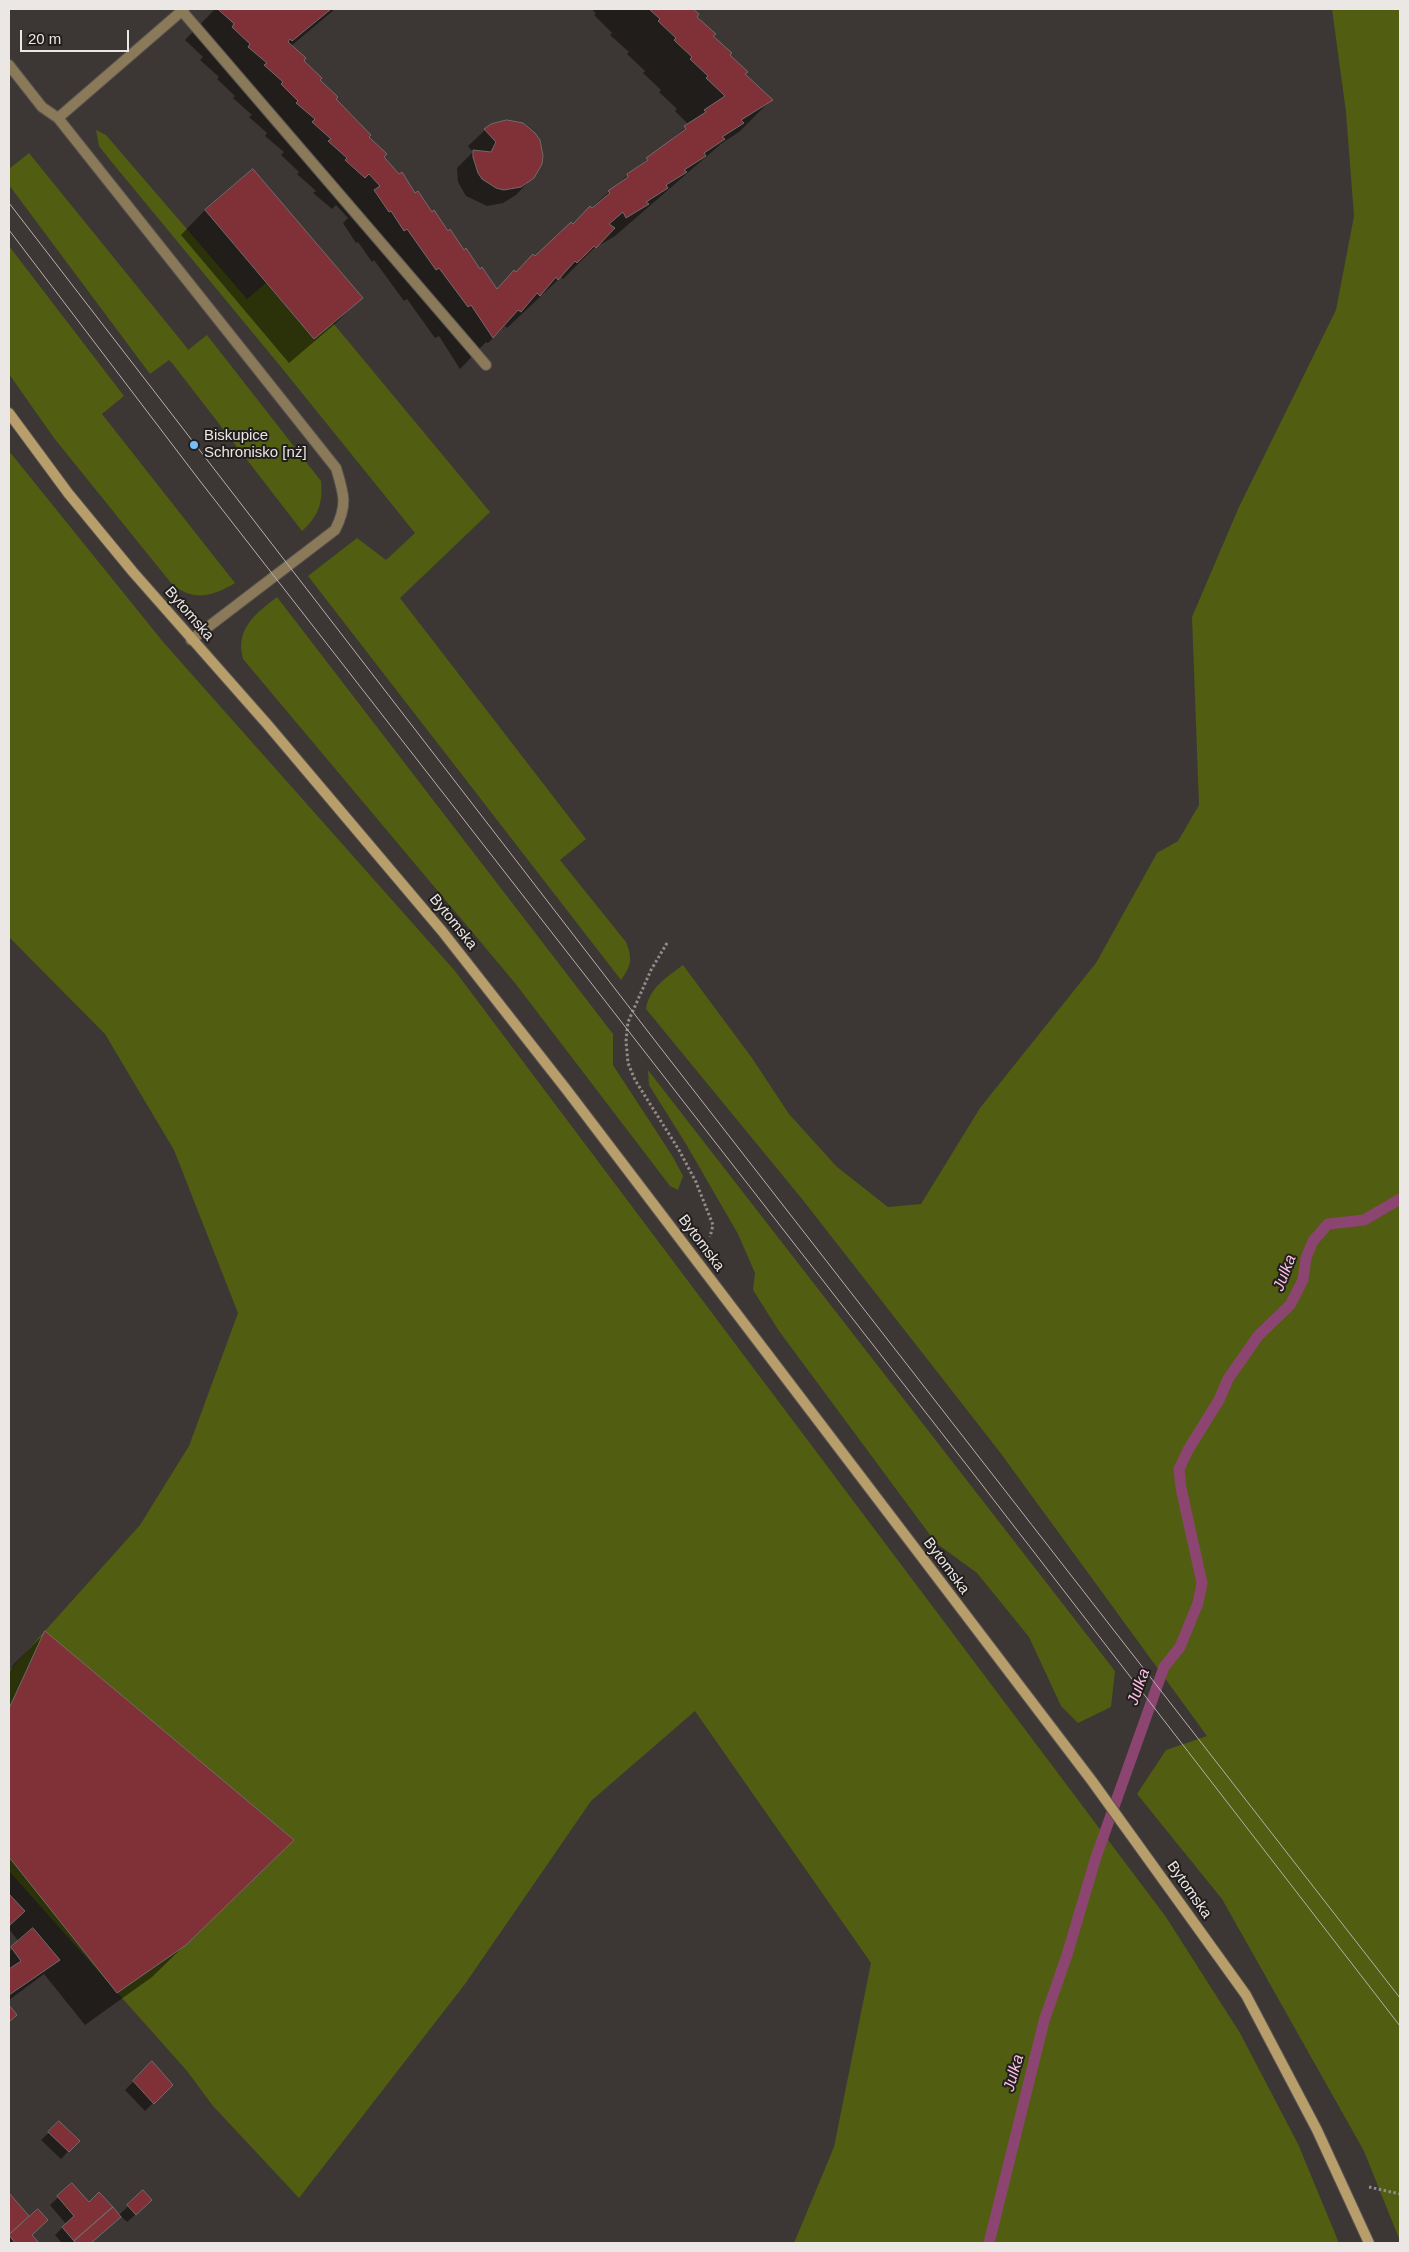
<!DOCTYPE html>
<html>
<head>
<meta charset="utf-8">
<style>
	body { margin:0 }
	#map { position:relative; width:1409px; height:2252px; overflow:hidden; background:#3c3734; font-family:Arial,sans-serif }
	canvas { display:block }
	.frame { position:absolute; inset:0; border:10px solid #eae7e5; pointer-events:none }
	.scale { position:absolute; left:20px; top:30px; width:109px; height:22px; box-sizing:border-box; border:2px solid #eae7e5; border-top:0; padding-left:6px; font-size:15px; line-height:18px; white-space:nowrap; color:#eae7e5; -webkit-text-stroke:4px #211e1d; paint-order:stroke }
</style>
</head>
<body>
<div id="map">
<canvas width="1409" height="2252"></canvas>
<div class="frame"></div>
<div class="scale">20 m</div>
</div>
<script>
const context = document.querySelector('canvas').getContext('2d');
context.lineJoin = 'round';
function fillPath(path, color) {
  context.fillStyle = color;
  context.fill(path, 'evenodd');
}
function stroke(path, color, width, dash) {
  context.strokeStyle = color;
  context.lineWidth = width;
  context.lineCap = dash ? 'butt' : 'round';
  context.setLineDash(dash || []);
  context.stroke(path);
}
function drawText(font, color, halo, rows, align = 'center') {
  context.font = font + ' Arial,sans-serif';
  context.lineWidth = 4;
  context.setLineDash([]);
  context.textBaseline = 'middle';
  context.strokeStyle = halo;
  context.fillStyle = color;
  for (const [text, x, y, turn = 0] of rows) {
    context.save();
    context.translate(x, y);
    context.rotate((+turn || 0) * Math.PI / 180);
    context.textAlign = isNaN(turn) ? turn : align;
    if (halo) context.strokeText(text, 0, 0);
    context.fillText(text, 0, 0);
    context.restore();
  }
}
fillPath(new Path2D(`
	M1332,9H1400V2241L1364,2151L1222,1899L1137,1794L1166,1750L1207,1736L999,1451L802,1199L646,1009C649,988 667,977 683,965L752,1058L789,1114L837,1167L888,1207L921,1204L980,1108L1096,963L1157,853L1178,841L1199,805L1192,617L1239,507L1336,310L1354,216L1346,112Z
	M96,130L106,135L247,299L266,283L314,339L333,323L490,512L400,598L586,839L560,860L626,942C633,959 631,966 621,980L308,576L357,538L386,560L415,533L281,367L110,160L99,146Z
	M29,153L187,348L188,350L207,335L321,481C323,502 319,516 302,531L172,363L169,360L150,374L9,185V169Z
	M9,246L124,396L102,414L235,583C212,597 192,602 171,583L54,438L9,374Z
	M9,451L164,643L455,971L1166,1917L1240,2033L1298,2144L1339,2243H794L834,2147L871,1963L695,1711L591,1801L465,1984L299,2198L213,2106L187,2071L9,1871V1671L140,1525L189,1446L238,1313L174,1150L105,1034L9,937Z
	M277,597L613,1034V1065L673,1157L683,1176L678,1190L670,1186L515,983L243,659C235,629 255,614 277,597Z
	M648,1070L1115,1671L1111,1707L1078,1723L1061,1706L1029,1637L977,1573L936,1543L779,1331L753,1290L755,1273L738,1234L686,1144L649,1085Z`), '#515d11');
fillPath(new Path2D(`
	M215,9H335L291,46L334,99L353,116L351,118L496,290L514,272L516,273L535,258L628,175L689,125L675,111L677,109L659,92L661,90L643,73L645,71L627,54L629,52L610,35L612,33L594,15L596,14L592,9H691L698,14L695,17L743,75L771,100L739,132L722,143L615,236L593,249L563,279L561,277L507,328L505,326L488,343L486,342L460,369L439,336L435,338L407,299L404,301L374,260L372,262L358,242L356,243L343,223L348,218L336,205L332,209L313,193L316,191L297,174L299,172L281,155L284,152L265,136L267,133L249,117L252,115L233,98L235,96L217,79L219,77L200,60L203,57L185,40Z
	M485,130L533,177L516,195L503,203L487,206L466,196L458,182L457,168L473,152L468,146Z
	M205,210L361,298L336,323L289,363L181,235Z
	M45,1633L260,1872L152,1977L85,2025L44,1974L9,2000V1952L19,1942L9,1929V1674L13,1665Z
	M152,2063L171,2085L145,2111L125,2090Z
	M59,2123L78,2141L61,2159L41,2140Z
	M72,2185L88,2203L118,2216L143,2192V2208L127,2222L120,2215L90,2243H62L55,2235L66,2224L50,2205Z
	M9,2195L29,2218L31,2235L37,2243H9Z`), '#0007');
stroke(new Path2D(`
	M989,2243L1044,2021L1067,1955L1096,1857L1164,1667L1180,1647L1198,1603L1202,1583L1181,1488L1179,1469L1188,1450L1219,1400L1228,1379L1258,1336L1290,1305L1303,1280L1306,1258L1313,1241L1328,1224L1364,1220L1400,1199`), '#8c4571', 11);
const building = new Path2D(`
	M218,9H331L292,41L290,39L288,42L306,58L304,61L322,78L320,80L338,97L336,99L371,135L369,137L387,154L384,157L399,174L402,172L415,193L418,191L432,212L434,210L448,231L450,229L464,250L466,248L480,269L482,267L497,289L514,270L516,272L533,254L535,256L571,222L573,224L590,206L592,208L610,193L608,191L628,177L627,174L648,160L646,158L686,129L684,126L706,112L704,110L725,96L706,78L708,76L690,59L692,57L674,40L676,38L658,21L660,19L649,9H693L699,14L697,17L716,34L713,36L732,53L730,55L748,72L745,74L773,100L741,120L744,123L722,137L725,139L704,153L706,156L684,170L687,172L666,185L668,188L646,202L649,204L626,218L623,212L609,224L615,228L596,248L594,246L577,263L575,261L558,280L556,277L540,296L537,293L521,312L518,310L493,338L471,305L468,307L439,268L436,270L407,229L404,231L391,211L389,212L374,190L380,186L369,174L365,178L345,160L347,158L328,141L331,139L312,122L315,119L296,103L298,101L281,84L283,82L264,65L267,63L248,47L250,44L232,27L234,24Z
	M507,120L523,123L535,133L540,140L543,156L542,164L534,178L521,187L504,190L496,188L482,179L478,173L473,157V150L491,152L496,142L484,129L491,124Z
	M253,169L363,298L314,339L205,210Z
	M45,1631L294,1840L186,1945L117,1993L9,1857V1709Z
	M9,1894L25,1911L9,1926Z
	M33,1928L60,1960L9,1995V1969L21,1961L11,1947Z
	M9,2005L17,2015L9,2022Z
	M152,2061L173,2085L154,2104L133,2081Z
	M59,2121L80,2141L69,2152L48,2132Z
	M72,2183L89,2202L99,2192L113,2207L74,2241L62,2227L74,2216L57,2196Z
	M143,2190L152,2200L136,2215L127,2205Z
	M9,2193L29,2216L9,2235Z
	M113,2207L121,2217L91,2243H77L74,2241Z
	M38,2209L48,2220L32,2235L39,2243H15L9,2235Z`);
fillPath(building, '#803037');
stroke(building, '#726b6b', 1);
const lane = new Path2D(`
	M184,9L58,118L336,468C344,494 348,505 335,530L191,640
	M182,11L486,365
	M9,65L42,107L58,118`);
const secondary = new Path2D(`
	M9,413L68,493L133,572L267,724L442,931L566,1089L1092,1781L1246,1995L1317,2130L1369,2243`);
stroke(lane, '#585350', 12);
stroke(secondary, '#585350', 12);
stroke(new Path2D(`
	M667,943L651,970L628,1022L626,1041L628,1063L635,1080L679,1150L696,1182L713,1225L710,1237
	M1369,2187L1400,2194`), '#908c8a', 3, [2.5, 2.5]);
stroke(lane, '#8a7a5a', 10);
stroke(secondary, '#b89e6b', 10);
stroke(new Path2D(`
	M9,203L663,1051L1400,1998
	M9,230L200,481L976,1477L1400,2026`), '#b4b0ae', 1);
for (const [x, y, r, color] of [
	[194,445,5,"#77c0f7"]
]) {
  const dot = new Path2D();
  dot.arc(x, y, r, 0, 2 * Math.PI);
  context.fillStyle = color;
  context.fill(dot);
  stroke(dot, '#211e1d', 2);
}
drawText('15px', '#eae7e5', '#211e1d', [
	["Biskupice",204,436],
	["Schronisko [nż]",204,453]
], 'left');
drawText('15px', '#eae7e5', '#211e1d', [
	["Bytomska",189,614,49],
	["Bytomska",453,922,51],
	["Bytomska",701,1243,53],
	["Bytomska",946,1566,53],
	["Bytomska",1189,1890,55]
]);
drawText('italic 16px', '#fdbfe2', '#211e1d', [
	["Julka",1285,1273,-69],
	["Julka",1139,1687,-70],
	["Julka",1014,2073,-74]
]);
</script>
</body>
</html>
